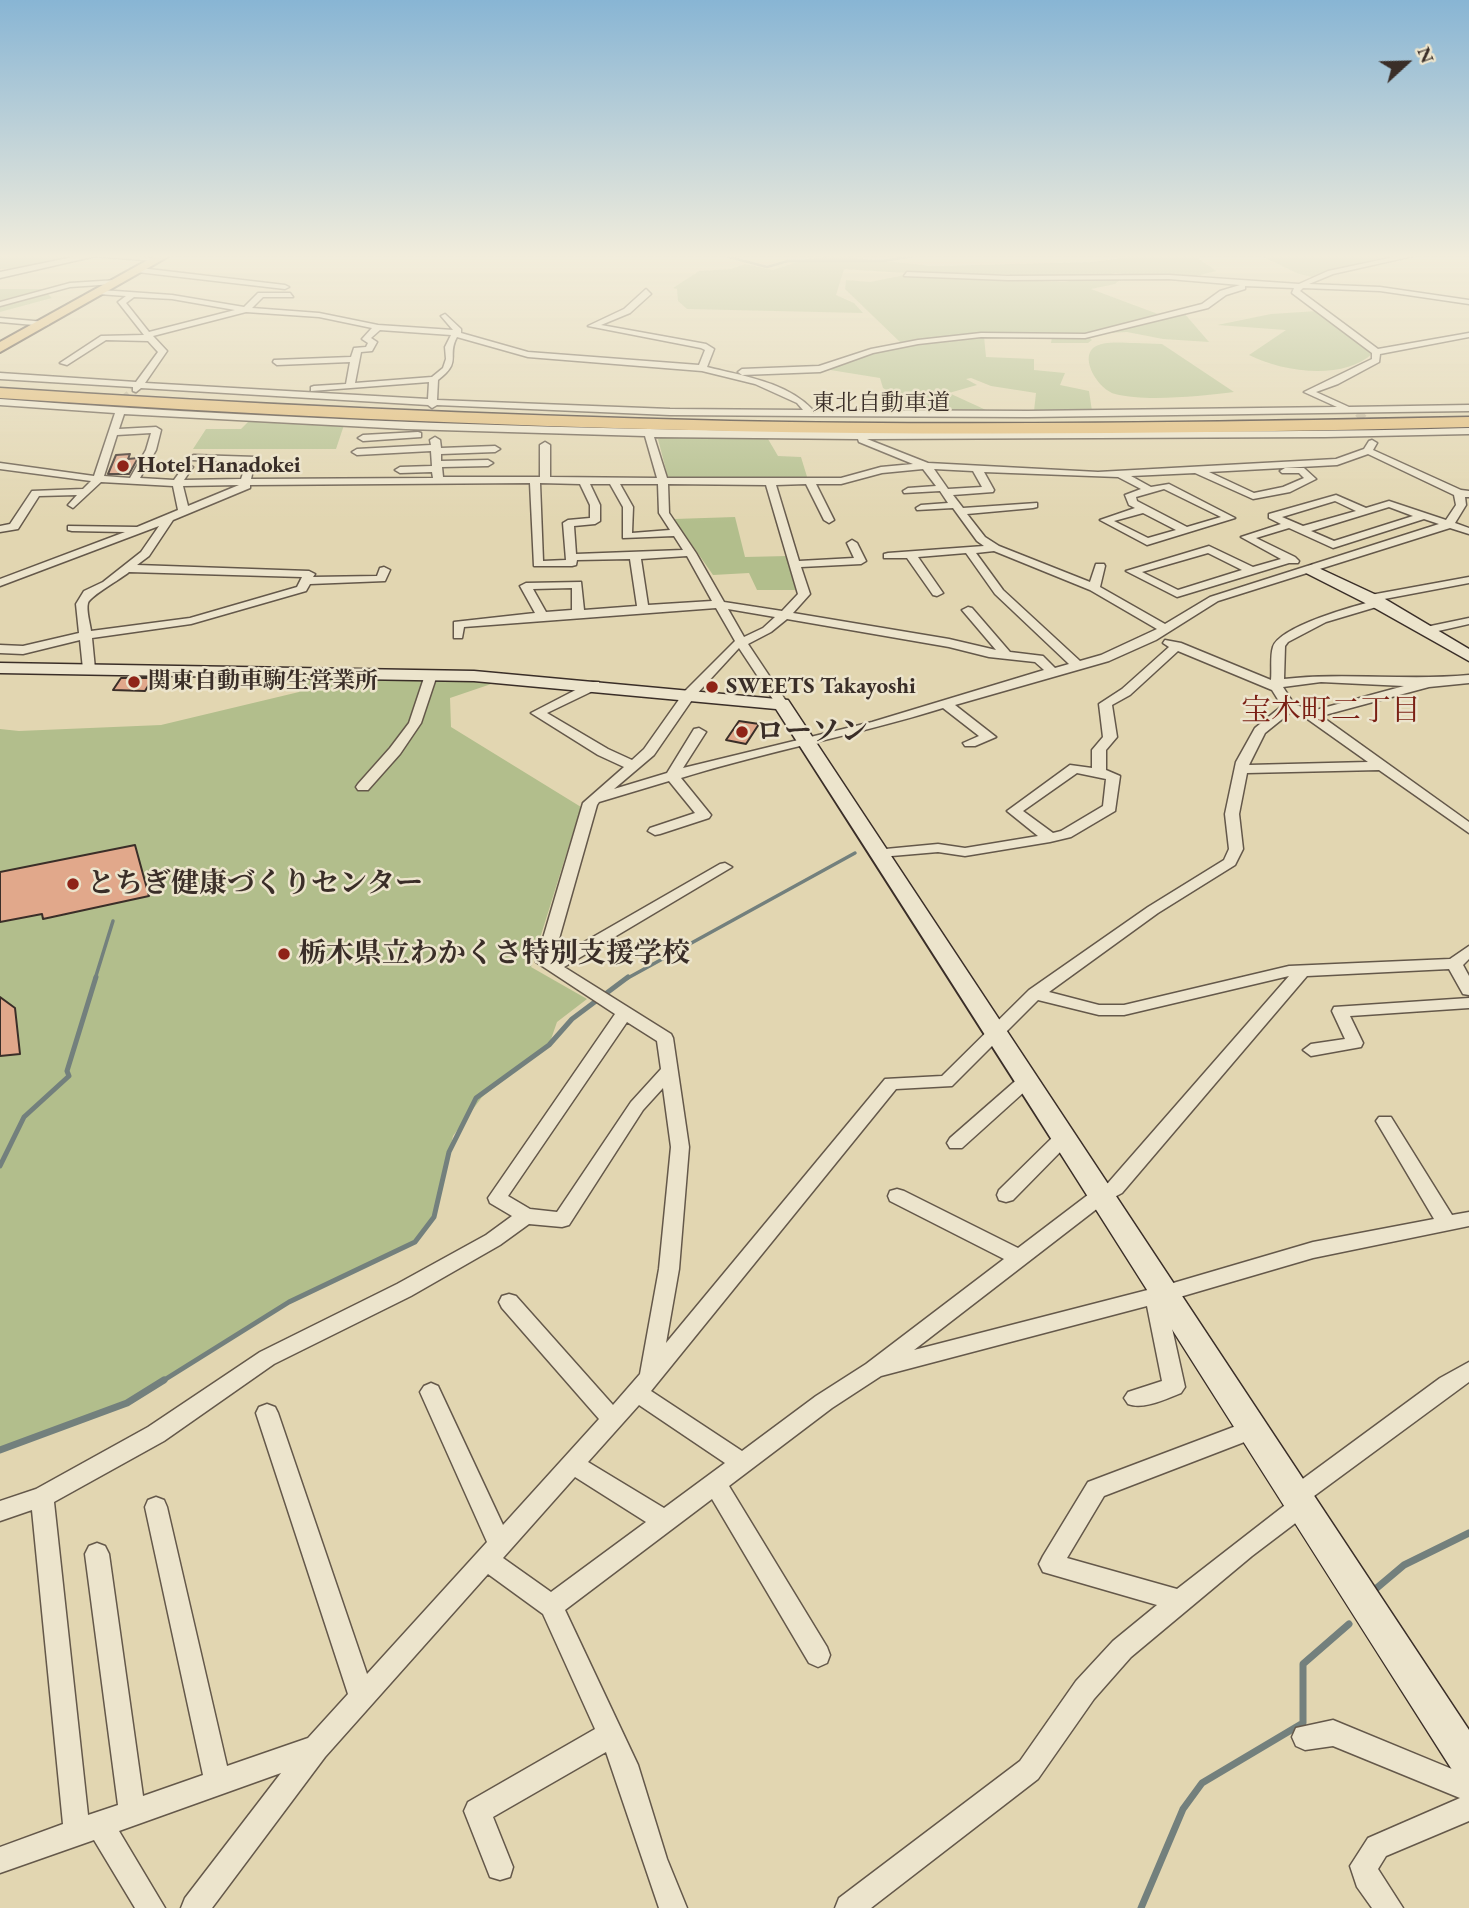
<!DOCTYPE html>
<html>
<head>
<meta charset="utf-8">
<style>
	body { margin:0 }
	#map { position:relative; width:1469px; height:1908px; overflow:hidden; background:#e2d6b1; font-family:"EB Garamond",serif }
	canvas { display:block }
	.north { position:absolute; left:1371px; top:28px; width:70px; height:70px; -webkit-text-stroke:5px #ece4cc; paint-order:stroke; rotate:68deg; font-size:19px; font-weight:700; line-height:28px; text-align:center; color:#3a2e28 }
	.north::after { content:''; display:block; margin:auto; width:24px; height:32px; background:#3a2e28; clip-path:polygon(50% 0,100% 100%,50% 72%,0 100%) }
</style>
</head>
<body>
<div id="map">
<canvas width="1469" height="1908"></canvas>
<div class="north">N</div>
</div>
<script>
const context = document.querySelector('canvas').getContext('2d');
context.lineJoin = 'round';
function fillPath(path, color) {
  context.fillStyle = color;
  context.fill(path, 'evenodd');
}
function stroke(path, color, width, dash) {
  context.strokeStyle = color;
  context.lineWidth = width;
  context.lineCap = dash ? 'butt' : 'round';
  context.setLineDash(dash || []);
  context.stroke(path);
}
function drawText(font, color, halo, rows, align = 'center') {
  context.font = font + ' "EB Garamond","Noto Serif JP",serif';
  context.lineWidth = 5;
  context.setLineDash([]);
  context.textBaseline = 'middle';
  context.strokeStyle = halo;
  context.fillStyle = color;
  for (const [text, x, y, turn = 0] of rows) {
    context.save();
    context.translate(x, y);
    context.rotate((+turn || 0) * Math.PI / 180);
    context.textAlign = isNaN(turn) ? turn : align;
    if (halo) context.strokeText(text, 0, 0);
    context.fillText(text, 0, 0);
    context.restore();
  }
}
fillPath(new Path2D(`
	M0,256H74L75,258L28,268L0,269Z
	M837,256L933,266L1093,262L1136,256H1195L1216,271L1189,278L1154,279L1116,273L1095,279L1120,280L1115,284L1091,289L1166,317L1184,313L1209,342L1163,339L1127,332L1085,334L1092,340L1088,343H1051L1052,337L956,336L902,344L845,289L846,280L870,282L904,275L1065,282L1073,280L1025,279L1007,274L936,275L844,269L836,295L854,303L863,313L687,309L678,301L677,289L673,288L699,271L731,269L745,264L773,270L806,259Z
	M1261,256H1383L1389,259L1316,278L1299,274Z
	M0,289H43L52,298L0,312Z
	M1317,311L1373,353C1344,381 1282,372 1249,355L1286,330L1217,325L1271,314Z
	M984,336L986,357L1034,359V370L1065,373L1060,385L1089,391L1092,411H1034L1036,393L991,386L971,378L966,379L977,385L949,393L986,410L906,409L908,403L883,388L880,378L824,369L878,350Z
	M1135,343L1162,344L1234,392C1202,396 1146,402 1115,394C1099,390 1080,360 1093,348C1103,340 1124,343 1135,343Z
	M249,421L344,425L336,449H193L206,429H241Z
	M665,436L768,439L778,456L801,457L808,480H674L668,478L658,439Z
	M735,517L745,557L788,556L799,590H757L749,573L713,575L674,519Z
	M306,678L497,682L450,698L451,727L581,807L531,967L587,999L557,1022L549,1045L482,1097L453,1136L434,1217L415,1242L289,1302L127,1403L48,1435L0,1447V729L19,731L161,725L299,692Z`), '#b2be8c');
stroke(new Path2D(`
	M725,256L767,267L788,261H883L914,256`), '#73807d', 2.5);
stroke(new Path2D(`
	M95,979L113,921
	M626,979L855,853`), '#73807d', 3.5);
stroke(new Path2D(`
	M0,1166L24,1117L69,1076L67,1071L96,977
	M161,1382L289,1302L415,1242L434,1217L449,1152L476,1098L549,1045L572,1019L628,977`), '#73807d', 5);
stroke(new Path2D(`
	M0,1450L127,1403L164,1380
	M1372,1592L1404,1565L1469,1533
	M1141,1908L1183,1809L1202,1783L1303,1723V1664L1349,1624`), '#73807d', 7);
const building = new Path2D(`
	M130,454L128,459L138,458L129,474H108L116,455Z
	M121,678H153L145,691L113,690Z
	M739,721L759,724L746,744L726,740Z
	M135,845L149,896L43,919L42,914L0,922V872Z
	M0,997L15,1008L20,1054L0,1056Z`);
fillPath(building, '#e1a88b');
stroke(building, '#3a2e28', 2);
stroke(new Path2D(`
	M113,407L136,389
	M1358,413L1374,429`), '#c0b496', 8, [8, 4.5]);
const street = new Path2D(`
	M91,256H133L161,259L157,261Z
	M1399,256H1413L1333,274L1309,284L1380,287L1469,300V304L1380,291L1303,288L1300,291L1378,349L1469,333V337L1380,354L1379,362L1338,384L1316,392L1349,407L1469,405V411L1028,417L811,416L670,415L437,405L432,408L428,405L141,388L136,392L133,391V387L0,379V373L136,382L158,352L148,341L106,340L67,365L60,363L101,336L144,335L118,302L126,296L98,294L101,290L172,295L244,307L258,293H290L293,297H263L252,308L319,313L378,325L453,330L441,316L445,314L461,329V333L528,352L699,365L705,350L701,348L588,326L624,309L646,289L651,294L630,313L601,325L706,344L714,349L707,367C743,376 787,382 813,410L1028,411L1337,407L1304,392L1372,359V353L1292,293L1294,288L1245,286V289L1226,295L1208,308L1085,338L981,337L918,344L873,353L820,372L742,375L738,372L742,369L819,366L871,349L918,340L981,333L1085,334L1202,304L1220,291L1240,285L1169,279L1008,280L904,276L907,272L1008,276L1169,275L1299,284L1328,271ZM134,297L172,299L235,310L149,332L126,303ZM246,312L319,317L372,328L362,339L368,343L366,347L354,348L351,357L274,360L273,362L277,365L350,362L346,384L314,386L311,387V391L429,382L428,399L145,383L167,351L153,336ZM380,330L451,335L445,347L446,359L443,368L432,377L355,383L361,352L372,351L377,342L371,338ZM457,337L528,357L702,371L755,384L797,403L803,410L670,409L437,400L438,380C463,361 446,357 457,337Z
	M140,268L285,285L289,287L285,289L137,272Z
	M117,280L114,284L70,287L0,306V302L70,283Z
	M0,318L45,322L49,324L45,326L0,322Z
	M0,399C361,426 723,434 1085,432C1213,431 1341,432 1469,428V434L1325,437L867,439L928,463L1098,472L1336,459L1364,449L1369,441L1372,440L1377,443L1373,450L1461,490L1469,491V497H1465L1466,505L1455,523L1469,528V534L1450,528L1218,601L1156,640L1109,661L955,705L996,737L975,746H965L963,743L979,736L943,708C857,735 768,751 681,778L711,815L709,818L660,834L655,835L648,831L650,828L695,813L669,781L599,802L597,805L553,960L720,864L725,863L732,867L564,967L671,1034L673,1038L689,1147L679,1269L666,1343L885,1079L942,1076L1029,990L1148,907L1224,860L1229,849L1225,814L1236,762L1255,728L1282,706L1272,690L1178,651L1130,695L1112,705L1117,737L1106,750V770L1120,776L1115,811L1071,837L1050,842L965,856L938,852L880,857L875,856L873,853L875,850L938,844L965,848L1038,836L1007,811L1070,765L1092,768V750L1103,737L1099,704L1122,689L1169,647L1163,643L1165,640L1181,643L1271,680C1272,670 1270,656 1273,647C1280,626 1357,605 1378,600H1365V596L1469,577V583L1379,600L1385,603L1383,605L1326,622L1288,642L1285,646L1284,679C1345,672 1407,681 1469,675V683L1429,687L1321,716L1469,822V833L1379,770L1247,773L1239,814L1243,849L1235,865L1158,913L1049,992L1099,1005H1124L1289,966L1450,959L1469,946V959L1463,965L1469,976V995L1463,994L1449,969L1307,976L1122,1193L1107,1201L914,1350L1163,1286L1313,1242L1434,1219L1376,1121L1379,1117H1391L1452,1215L1469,1212V1226L1313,1258L1166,1301L1185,1387L1181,1393C1166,1399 1143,1410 1128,1404L1124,1398L1128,1392L1162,1381L1147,1306L881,1376L832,1408L729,1486L827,1647L830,1655L827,1663L818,1667L809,1663L712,1499L565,1610L638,1765L667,1859L687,1908H659L606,1752L493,1817L513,1867L510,1877L500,1880L490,1877L464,1811L468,1802L595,1729L543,1614L488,1574L325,1757L212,1908H181L185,1898L281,1773L119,1831L165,1908H135L94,1840L0,1873V1847L63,1824L32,1510L0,1521V1501L36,1489L148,1427L260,1352L397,1284L486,1235L512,1216L490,1203L488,1198L615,1014L536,962L583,803L624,767L598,755L531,713L591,682H599V688L547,713L608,749L632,760L644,749L685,691L735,641L716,608L464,627L462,638H454V622L535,613L520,586L526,583L581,582L584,610L637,606L630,559L577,560L576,565L572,566H534L530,483L250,485V488L173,520L149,556L137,565L309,571L315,574L313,577L377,576L380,568L384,567L390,570L385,581L310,584L306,591L191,624L92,638L95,669L89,673L83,669L80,640L23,654L0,653V645L23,646L79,633L76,604L84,591L103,582L141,552L159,526L0,586V579L125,532L72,531L68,530V526L137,527L178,510L173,486L101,482L73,508L68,505L77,495L39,496L18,529L0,532V526L10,524L32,491L83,489L91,481L0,469V463L94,476L115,413L0,405ZM124,414L406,429L645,436L657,478L550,477V445L545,442L540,445V477H443L442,467L488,466L493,463L488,460L441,461V454L495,452L500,449L495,446L441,448L440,440L435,437L430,440L431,445L357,449L352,452L357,455L431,451L432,466L400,467L395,470L400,473L432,472L433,478L251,479L256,457L194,455L191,456V460L247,462L241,479L184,480L193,467L188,464L185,465L174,480L140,478L156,450L161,430L156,427L119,429ZM151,433L146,450L130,478L104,476L117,435ZM654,437L858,439L859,442L913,464L881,467L841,478H667ZM1368,454L1454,495L1456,505L1446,520L1389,501L1366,508L1336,495L1269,514V518L1281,524L1241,537L1281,559L1253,567L1209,546L1126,571L1177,597L1289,563H1298L1299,561L1295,557L1256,538L1289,528L1333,548L1424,519L1439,524L1210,597L1165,624L1100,587L1105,566L1104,564H1096L1090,582L999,546L985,537L967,514L1033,508L1037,507V503L963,508L953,495L993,492L994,490L984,472L1118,477L1141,489L1125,495L1129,505L1135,508L1100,520L1147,545L1235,518L1169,484L1151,487L1131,476L1195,473L1253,499L1290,492L1316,479L1304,468H1285L1280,471L1282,473H1299L1304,478L1283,487L1254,493L1209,472L1337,465ZM923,469L936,486L908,488L903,491L904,493L940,491L948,503L921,505L916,508L917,510L953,508L977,541L984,546L888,553L884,554V558H907L933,595L937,596L943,593L918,557L966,553L995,594L1069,664L1055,668L1043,656L1010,652L972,608L968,607L962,610L996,650L949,639L793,613L810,594L801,567L861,564L866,561L857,543L852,540L847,543L854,558L799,561L776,485L806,484L824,520L829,523L834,520L816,484H841L882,473ZM934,469L973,471L982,487L948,489ZM540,483L580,484L590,505V518L568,520L563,523L566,560L543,561ZM590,484H610L623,507V538L674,536L683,550L576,554L574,526L595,524L600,521V505ZM620,484H658L659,513L670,530L632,533L633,507ZM668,484L766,485L798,594L782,611L724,602L696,553L669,513ZM239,485L188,506L183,486ZM1164,489L1221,517L1187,527L1137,501L1136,497ZM1335,501L1356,511L1303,526L1282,517ZM1389,507L1413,516L1334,541L1311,531ZM1143,513L1176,530L1148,538L1114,521ZM994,551L1090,590L1157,629L1101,655L1080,661L1003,590L976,553ZM1208,553L1242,570L1178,590L1142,572ZM687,556L712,601L648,605L641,559ZM129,572L302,577L297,587L190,618L91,631C90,623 86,610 88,603C90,596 121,579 129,572ZM572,588V610L546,612L533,589ZM728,609L775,617L763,628L744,637ZM787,619L949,647L989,657L1035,662L1044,670L872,722L683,768L706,732L699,728L694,729L667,773L614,789L654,755L694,697L739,648L778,707H786L788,704L748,644L771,632ZM1321,682L1404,686L1312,711L1294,704L1283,687ZM1291,712L1306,718L1368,762L1249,765L1265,733ZM1077,773L1106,779L1103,806L1061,831L1053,833L1023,811ZM1289,976L1108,1183L1093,1191L1018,1248L904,1191L897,1189L890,1191L888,1196L890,1201L1004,1259L866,1364L816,1396L742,1451L651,1391L896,1089L952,1086L1038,1000L1099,1015H1124ZM627,1022L657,1041L661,1069L631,1102L557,1212L530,1209L508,1196ZM663,1088L671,1147L659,1269L640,1374L613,1405L516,1296L509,1294L502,1296L499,1302L502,1308L599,1419L503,1525L438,1386L431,1383L424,1386L420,1392L487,1542L367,1674L278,1413L275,1407L267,1404L259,1407L256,1413L348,1694L308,1738L227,1766L167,1507L164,1500L156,1497L148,1500L145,1507L203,1775L143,1796L109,1554L105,1546L97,1543L89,1546L85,1554L118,1805L88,1815L54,1502L164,1441L274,1364L411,1296L500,1245L529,1224L562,1227L569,1225L643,1110ZM639,1405L725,1463L664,1508L588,1462ZM575,1477L646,1522L551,1592L503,1558Z
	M418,432L421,433V437L363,441L358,438L363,435Z
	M1469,618V624L1425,634L1419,630L1421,628Z
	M431,671L437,675L421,723L400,754L368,790H358L356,787L358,784L390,748L409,723L425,675Z
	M1469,998V1008L1350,1016L1363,1043L1361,1047L1311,1056L1303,1050L1311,1044L1345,1039L1332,1011L1334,1007Z
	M1027,1074L1033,1076L1036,1080L1033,1084L962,1148H950L947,1143L950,1138L1021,1076Z
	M1063,1132L1069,1133L1072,1138L1069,1143L1013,1200L1006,1202L999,1200L997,1195L999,1190L1057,1133Z
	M1469,1362V1382L1310,1499L1313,1505L1310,1512L1252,1556L1131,1657L1094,1699L1038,1779L871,1908H835L839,1898L1020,1761L1076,1681L1113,1641L1157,1605L1043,1572L1039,1564L1043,1556L1088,1482L1252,1420L1260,1422L1263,1429L1260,1436L1104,1496L1067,1558L1177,1589L1289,1502L1286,1496L1289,1489L1440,1378Z
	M1333,1720L1469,1776V1821L1386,1856L1378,1869L1403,1908H1372L1357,1887L1350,1866L1368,1838L1460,1798L1333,1746L1305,1750L1296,1746L1292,1737L1296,1728Z`);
const secondary = new Path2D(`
	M78,256H96L0,278V272Z
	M1312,565L1385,599L1469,649V661L1373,607L1306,573L1304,570Z
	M0,663L474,671L788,700L1469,1730V1782L1456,1776C1229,1421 1005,1063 776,709L474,681L0,673Z`);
const primary = new Path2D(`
	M155,256H169L0,352V342Z`);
const highway = new Path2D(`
	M0,388C243,404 487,415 730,421C977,426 1223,422 1469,417V427C1223,433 977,436 730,431C487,426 243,414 0,398Z`);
stroke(street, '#64584a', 3);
stroke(secondary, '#3a2e28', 3);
stroke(primary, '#3a2e28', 4);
stroke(highway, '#3a2e28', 3);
fillPath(street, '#ece4cc');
fillPath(secondary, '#ece4cc');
fillPath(primary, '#e1bb78');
fillPath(highway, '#e1bb78');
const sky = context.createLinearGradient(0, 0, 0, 523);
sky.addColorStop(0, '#88b5d4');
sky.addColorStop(0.49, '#f2eddc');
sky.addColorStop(1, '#f2eddc00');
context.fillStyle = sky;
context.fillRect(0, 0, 1469, 523);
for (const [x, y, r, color] of [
	[123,466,7,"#8f2418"],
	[134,682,7,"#8f2418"],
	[712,687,7,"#8f2418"],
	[742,732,7,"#8f2418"],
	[73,884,7,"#8f2418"],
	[284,954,7,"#8f2418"]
]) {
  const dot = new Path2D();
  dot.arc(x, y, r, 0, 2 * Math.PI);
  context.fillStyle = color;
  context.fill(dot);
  stroke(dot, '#ece4cc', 2.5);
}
drawText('23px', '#3a2e28', '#ece4cc', [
	["東北自動車道",881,404]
]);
drawText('bold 23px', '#3a2e28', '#ece4cc', [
	["Hotel Hanadokei",137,466],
	["関東自動車駒生営業所",148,682],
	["SWEETS Takayoshi",726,687]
], 'left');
drawText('bold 28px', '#3a2e28', '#ece4cc', [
	["ローソン",756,732],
	["とちぎ健康づくりセンター",87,884],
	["栃木県立わかくさ特別支援学校",298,954]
], 'left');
drawText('30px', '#7a1f14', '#ece4cc', [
	["宝木町二丁目",1331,712]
]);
</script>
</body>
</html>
